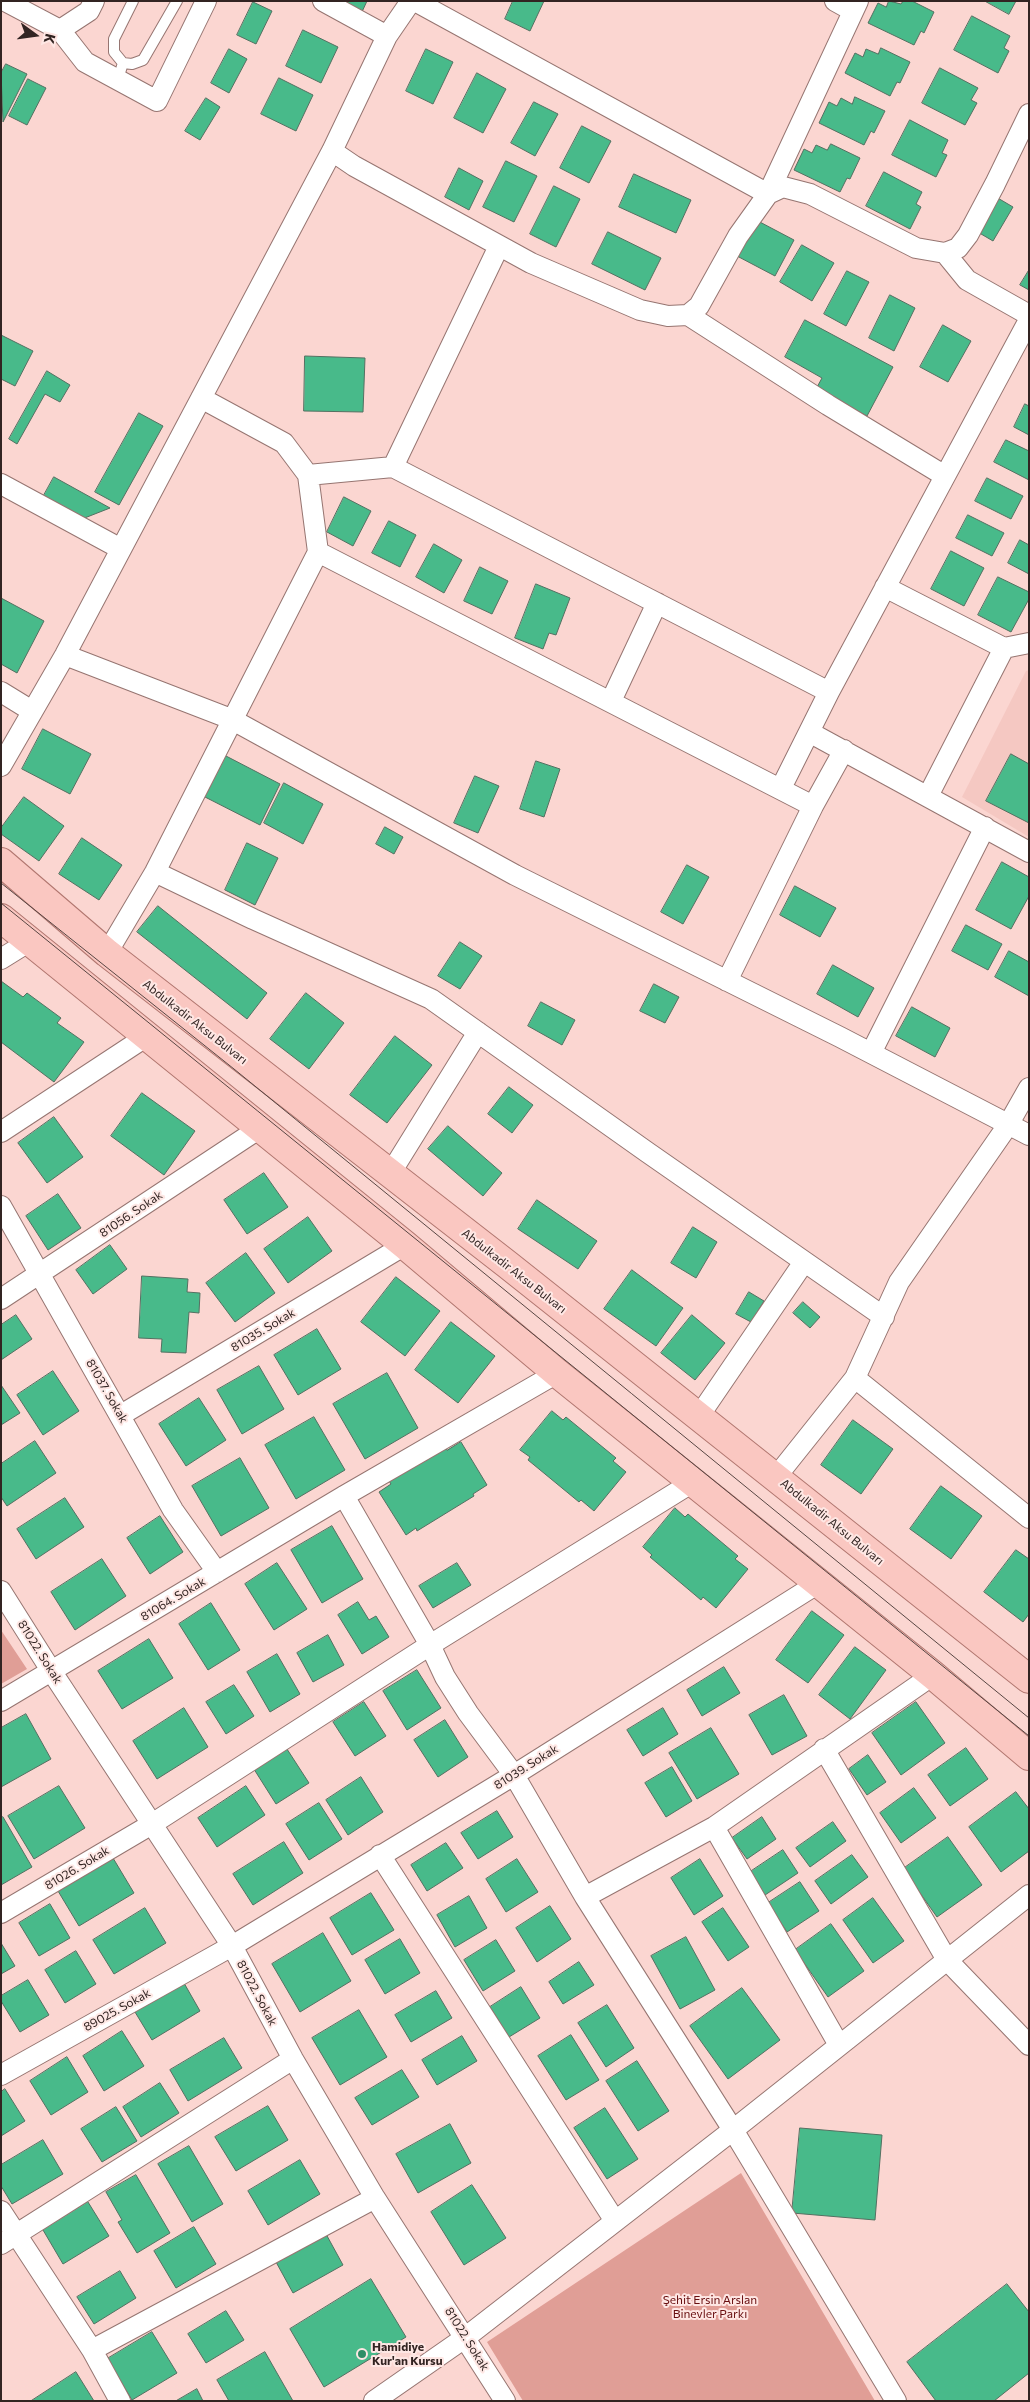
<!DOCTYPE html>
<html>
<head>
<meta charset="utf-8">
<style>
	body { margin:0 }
	#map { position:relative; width:1030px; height:2402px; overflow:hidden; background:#fbd6d1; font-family:Commissioner,sans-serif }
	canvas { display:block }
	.frame { position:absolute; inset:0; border:2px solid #322422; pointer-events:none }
	.north { position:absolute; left:10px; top:10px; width:50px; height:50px; -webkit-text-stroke:4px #fee7e4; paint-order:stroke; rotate:104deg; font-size:14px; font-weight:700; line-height:20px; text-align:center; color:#322422 }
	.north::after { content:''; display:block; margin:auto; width:18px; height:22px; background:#322422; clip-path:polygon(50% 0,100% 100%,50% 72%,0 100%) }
</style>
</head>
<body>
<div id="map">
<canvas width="1030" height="2402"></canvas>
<div class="frame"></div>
<div class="north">K</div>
</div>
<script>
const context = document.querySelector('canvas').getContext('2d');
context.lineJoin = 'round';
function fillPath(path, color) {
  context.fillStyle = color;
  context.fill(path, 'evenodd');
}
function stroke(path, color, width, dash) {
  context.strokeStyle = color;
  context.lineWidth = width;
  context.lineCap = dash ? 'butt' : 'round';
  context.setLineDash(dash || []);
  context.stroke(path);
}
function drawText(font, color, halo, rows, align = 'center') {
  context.font = font + ' Commissioner,sans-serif';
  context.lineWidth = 4;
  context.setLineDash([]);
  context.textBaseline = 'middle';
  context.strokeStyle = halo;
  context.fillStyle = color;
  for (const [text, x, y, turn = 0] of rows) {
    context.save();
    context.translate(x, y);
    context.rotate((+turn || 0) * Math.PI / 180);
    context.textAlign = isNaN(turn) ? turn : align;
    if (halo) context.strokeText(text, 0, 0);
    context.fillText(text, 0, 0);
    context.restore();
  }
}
fillPath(new Path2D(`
	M1029,670V837L962,797L1026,671Z`), '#f5c8c2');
fillPath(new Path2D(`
	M1,1630L27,1669L1,1684Z
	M741,2173L875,2401H523L487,2342Z`), '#e09e96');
const building = new Path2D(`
	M334,1H367L361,14Z
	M513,1H544L530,31L505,19Z
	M889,1L901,4L903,1H912L934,12L924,33L921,31L914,45L868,23L878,3L886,7Z
	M985,1H1016L1009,14Z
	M253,2L272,11L256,44L237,35Z
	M972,16L1010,36L1004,48L1009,51L998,73L954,50Z
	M303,30L338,47L321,83L286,66Z
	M881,48L910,62L900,83L897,82L890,96L845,73L855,53L863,57L866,49L878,54Z
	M229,49L247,59L229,93L211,83Z
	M426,49L453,62L433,104L406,91Z
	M6,64L27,74L3,122L1,73Z
	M940,68L978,88L971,100L977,103L965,125L922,103Z
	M477,73L506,89L483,133L454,118Z
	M279,78L313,95L296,131L261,114Z
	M28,79L46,88L27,125L9,116Z
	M855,97L885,111L874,133L871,131L864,145L819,123L829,102L837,106L841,98L852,104Z
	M206,98L220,107L200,140L185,131Z
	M534,102L558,114L535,156L511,143Z
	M910,120L948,140L942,153L947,155L936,177L892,155Z
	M582,126L611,141L589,183L560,168Z
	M831,144L860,158L850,179L847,178L840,192L794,170L804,149L812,153L816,145L827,150Z
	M506,161L537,176L514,222L483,207Z
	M459,168L483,181L469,210L445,197Z
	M884,172L922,192L916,204L921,207L910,229L866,206Z
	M634,174L691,200L676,233L619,207Z
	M554,186L580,199L556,247L530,234Z
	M996,197L1013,207L993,241L976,231Z
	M756,220L794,240L775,276L737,256Z
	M608,232L661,258L645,290L592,264Z
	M802,245L834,263L812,301L780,282Z
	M1029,270V290L1020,285Z
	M847,271L869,282L846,326L824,314Z
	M890,295L915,308L894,351L869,338Z
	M805,320L893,367L867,416L816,389L822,378L785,357Z
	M943,325L971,341L948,382L920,367Z
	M1,335L33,351L15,386L1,379Z
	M305,356L365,358L363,412L304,411Z
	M47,371L70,385L60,402L45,394L17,444L9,439Z
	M1025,404L1029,406V435L1014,427Z
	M139,413L163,426L119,505L95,492Z
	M1006,440L1029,451V480L994,462Z
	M54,477L110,508L82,519L43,497Z
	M987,478L1023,496L1011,519L975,501Z
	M344,497L371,511L353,546L327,532Z
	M968,515L1004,533L992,556L956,538Z
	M389,521L416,535L400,567L372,553Z
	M1020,540L1029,545V574L1008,563Z
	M434,544L462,560L444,593L416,577Z
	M951,551L984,568L964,606L931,589Z
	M480,567L508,581L492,614L464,601Z
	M998,577L1029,592V599L1011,632L978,615Z
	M536,584L570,598L556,635L549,633L543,649L515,638Z
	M1,598L44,621L17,673L1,664Z
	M43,729L91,754L70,794L22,769Z
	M1011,754L1029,764V823L986,801Z
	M226,756L280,784L260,825L205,797Z
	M536,761L560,769L544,817L520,809Z
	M475,776L499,786L478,833L454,823Z
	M284,783L323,804L303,844L264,823Z
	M24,797L64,826L39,861L1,834V828Z
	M385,827L403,837L394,854L376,844Z
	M82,838L122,865L99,900L59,874Z
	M247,843L278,858L255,905L225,890Z
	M1002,862L1029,877V896L1011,929L976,910Z
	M687,865L709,877L683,924L661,912Z
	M795,886L836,908L820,937L780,915Z
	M158,906L267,993L247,1019L137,932Z
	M966,925L1002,944L988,970L952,951Z
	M460,942L482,956L460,989L438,976Z
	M1009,951L1029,962V996L995,977Z
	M833,965L874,988L858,1017L817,994Z
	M1,981L23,997L27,993L61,1018L57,1023L84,1042L54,1082L1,1042Z
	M654,984L679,997L665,1023L640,1011Z
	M306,993L344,1023L309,1069L270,1039Z
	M541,1002L575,1020L562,1045L528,1026Z
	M912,1007L950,1028L935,1057L896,1036Z
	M395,1036L432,1065L387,1123L350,1095Z
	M509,1087L533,1105L512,1133L488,1114Z
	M142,1093L195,1131L164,1175L111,1136Z
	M54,1117L83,1157L47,1183L18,1143Z
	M448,1126L502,1173L483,1196L428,1149Z
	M264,1173L288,1207L247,1234L224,1200Z
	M58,1194L81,1228L48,1250L26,1216Z
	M537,1200L597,1241L578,1269L518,1229Z
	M308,1217L332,1251L288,1283L264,1249Z
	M693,1227L717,1242L696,1278L671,1263Z
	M110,1245L127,1269L93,1294L76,1270Z
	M246,1253L275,1293L235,1322L206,1283Z
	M632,1270L683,1308L656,1346L604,1309Z
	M142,1276L188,1279L187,1292L200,1293L199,1313L189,1312L186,1353L161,1352L162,1339L139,1338Z
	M396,1277L440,1311L405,1356L361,1322Z
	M749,1292L764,1301L751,1322L736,1314Z
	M803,1302L820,1317L810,1328L793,1313Z
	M16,1315L32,1339L1,1360V1325Z
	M692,1315L725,1343L695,1380L661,1353Z
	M451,1322L495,1356L458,1403L415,1370Z
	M317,1329L341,1369L298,1395L274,1355Z
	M259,1366L284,1409L242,1434L217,1390Z
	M53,1371L79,1411L43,1435L17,1395Z
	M387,1373L418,1428L365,1459L333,1404Z
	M1,1385L20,1413L1,1425Z
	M199,1398L226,1440L186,1466L159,1424Z
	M552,1411L563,1420L566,1417L616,1458L613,1461L626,1472L594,1511L581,1500L579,1502L528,1460L530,1457L520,1450Z
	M314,1417L345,1470L296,1499L265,1445Z
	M853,1420L893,1449L861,1494L821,1465Z
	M35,1441L56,1473L7,1506L1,1497V1464Z
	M461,1442L487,1485L473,1494L474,1496L417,1531L416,1528L406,1535L379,1492L391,1484L389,1481L445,1447L447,1450Z
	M240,1458L269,1508L221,1536L192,1486Z
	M941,1486L982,1516L951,1559L910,1529Z
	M65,1498L84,1527L36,1559L17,1529Z
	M675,1508L685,1517L688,1514L738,1556L735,1559L748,1569L716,1608L703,1597L701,1600L650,1557L652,1555L643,1547Z
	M160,1516L183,1552L150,1574L127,1538Z
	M332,1526L363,1579L322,1603L291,1550Z
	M1016,1550L1029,1559V1614L1023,1622L984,1592Z
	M102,1559L126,1596L75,1630L51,1592Z
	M277,1563L307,1609L274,1630L245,1584Z
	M457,1563L471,1585L433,1608L419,1586Z
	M358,1602L369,1620L376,1616L389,1637L362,1654L338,1615Z
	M211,1603L240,1650L208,1670L179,1624Z
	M812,1611L844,1635L808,1683L776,1660Z
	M328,1635L344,1665L313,1682L297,1653Z
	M149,1639L173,1678L122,1709L98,1671Z
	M855,1647L886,1670L850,1719L819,1695Z
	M277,1654L300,1694L270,1712L247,1672Z
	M724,1667L740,1693L702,1716L687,1690Z
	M417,1670L441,1708L407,1730L383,1691Z
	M234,1685L254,1716L226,1734L206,1702Z
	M784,1695L807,1736L772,1755L749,1715Z
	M364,1702L386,1736L355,1756L333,1722Z
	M916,1702L945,1743L901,1775L872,1733Z
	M184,1708L208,1747L157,1779L133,1741Z
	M663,1708L678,1734L643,1756L627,1730Z
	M26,1714L51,1759L1,1787V1728Z
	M445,1720L468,1757L438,1777L414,1740Z
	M711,1728L739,1774L697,1799L669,1753Z
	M285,1746L309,1783L276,1804L252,1766Z
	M966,1748L988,1779L950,1806L928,1775Z
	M868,1755L886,1782L867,1795L849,1769Z
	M672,1767L692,1801L666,1817L645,1783Z
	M361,1777L383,1812L348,1835L326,1800Z
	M59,1786L85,1828L34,1859L8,1816Z
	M246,1786L265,1815L217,1847L198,1818Z
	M914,1788L936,1818L901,1843L880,1813Z
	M1016,1792L1029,1809V1851L1001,1872L969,1827Z
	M319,1803L342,1839L309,1860L286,1824Z
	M497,1811L513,1837L478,1859L461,1833Z
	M3,1817L32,1867L1,1885V1818Z
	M762,1817L776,1839L747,1859L732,1838Z
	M833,1822L846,1841L810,1867L796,1848Z
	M948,1837L982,1885L937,1917L903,1869Z
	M284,1842L303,1873L253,1905L233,1874Z
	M446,1843L463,1868L427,1891L411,1865Z
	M783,1850L798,1873L765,1895L750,1872Z
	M852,1855L868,1877L831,1904L815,1881Z
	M113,1858L134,1893L79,1926L58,1891Z
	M517,1859L538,1892L506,1912L486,1879Z
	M700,1859L723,1896L694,1915L671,1878Z
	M800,1882L819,1911L787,1932L768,1903Z
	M371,1893L394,1930L352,1955L330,1918Z
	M469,1896L487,1928L455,1947L437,1915Z
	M873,1898L904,1941L873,1963L843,1920Z
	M50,1904L70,1938L39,1956L19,1923Z
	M550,1906L571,1939L537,1962L516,1928Z
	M145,1908L166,1943L114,1974L93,1940Z
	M723,1908L749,1947L728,1961L702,1922Z
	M831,1924L864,1971L828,1997L795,1950Z
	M323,1933L351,1981L300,2012L272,1964Z
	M686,1937L715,1990L680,2009L651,1956Z
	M400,1939L420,1973L385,1994L365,1960Z
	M496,1940L515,1971L483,1991L464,1960Z
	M1,1943L15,1966L1,1974Z
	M76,1951L96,1984L65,2003L45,1970Z
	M579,1962L594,1985L563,2004L549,1982Z
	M28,1980L49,2015L20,2032L1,2001V1996Z
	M184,1983L200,2011L152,2040L135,2012Z
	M521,1987L540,2018L509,2037L490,2007Z
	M742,1988L780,2040L728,2079L690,2026Z
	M436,1991L452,2018L411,2042L395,2015Z
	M607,2005L634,2048L606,2067L578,2023Z
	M359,2010L387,2057L340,2085L312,2038Z
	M122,2031L144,2066L104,2091L83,2056Z
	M571,2035L599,2080L566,2100L538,2056Z
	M462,2036L477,2061L437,2085L422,2060Z
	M224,2038L242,2068L188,2101L170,2070Z
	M67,2057L88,2092L51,2115L30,2081Z
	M637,2061L669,2111L638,2131L606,2081Z
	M402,2070L419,2097L372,2125L355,2098Z
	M160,2083L179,2113L141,2137L123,2107Z
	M5,2089L25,2121L1,2136V2092Z
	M268,2106L288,2140L236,2171L215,2137Z
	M116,2107L137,2141L102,2162L81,2129Z
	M605,2108L638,2159L607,2179L574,2128Z
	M450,2124L471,2163L418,2193L396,2154Z
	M800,2128L882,2135L875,2220L792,2213Z
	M43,2140L63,2174L12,2204L1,2186V2165Z
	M189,2146L223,2204L192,2222L158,2164Z
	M300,2160L320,2194L268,2225L248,2191Z
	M136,2175L170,2233L137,2253L118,2222L122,2220L106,2192Z
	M472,2185L506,2238L464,2265L431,2212Z
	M88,2202L109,2236L63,2264L43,2230Z
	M194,2227L216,2264L176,2288L154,2251Z
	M326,2234L343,2265L293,2293L276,2262Z
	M120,2271L136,2298L94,2324L77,2297Z
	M371,2279L406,2337L324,2387L290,2329Z
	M1007,2284L1029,2312V2373L994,2401H936L907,2362Z
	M226,2311L244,2340L206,2363L188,2334Z
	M152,2332L177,2373L132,2400L107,2359Z
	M265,2352L293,2401H229L217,2380Z
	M76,2372L94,2401H31Z
	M197,2389L203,2401H176Z`);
fillPath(building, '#48ba8a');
stroke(building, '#537061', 1);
const lane = new Path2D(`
	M123,63L114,52V39L133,1
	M118,79L123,63L132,64L143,60L177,1`);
const street = new Path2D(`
	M5,1L60,30L89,11L94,1
	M323,1L387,36
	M415,1L768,194L858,1
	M835,1L853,11
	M60,30L85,62L157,101L206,1
	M332,151L354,166L531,263L640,310L668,316L688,315L699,306L738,236L768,194L783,187L810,194L916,248L945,253L958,248L968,235L995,184L1029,114
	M945,253L967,280L1029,315
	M688,315L828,405L945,476
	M201,398L284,443L308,475
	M393,467L499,246
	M1,484L121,549
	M885,587L1004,648L1029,643
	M65,655L231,719L515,875L840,1037L1029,1135
	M1,692L32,711
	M611,701L657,603
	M809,732L1029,852
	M1,766L65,655L332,151L387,36L411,1
	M781,788L829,692L1029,320
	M928,796L1004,648
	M813,806L318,552L308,475L393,467L829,692
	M155,872L253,919L431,999L647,1152L884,1317
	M107,953L155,872L318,552
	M1,959L30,941
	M727,981L813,806L844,750
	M871,1053L985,827
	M1,1132L147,1036
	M390,1174L478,1032
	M1,1206L173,1510L217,1572
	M1,1299L260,1128
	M855,1378L1029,1518
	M121,1415L405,1245
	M699,1416L804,1262
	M776,1477L855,1378L899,1282L1008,1125L1029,1088
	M344,1496L430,1645L445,1677L468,1713L514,1775L585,1897L733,2130L896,2401
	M1,1591L52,1672L232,1946L293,2059L375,2198L505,2401
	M1,1701L344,1496L557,1373
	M824,1749L947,1960L1029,2045
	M714,1827L839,2045
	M380,1855L615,2221
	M585,1897L714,1827L933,1675
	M1,1913L152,1824L430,1645L693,1482
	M1,2075L232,1946L514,1775L817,1584
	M1,2211L92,2350L120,2401
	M1,2244L293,2059
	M92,2350L375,2198
	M374,2401L466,2337L733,2130L1029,1895`);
const primary = new Path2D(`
	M1,862L107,953L508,1265L1029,1679
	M1,918L405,1245L557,1373L933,1675L1029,1756`);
stroke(lane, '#967571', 12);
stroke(street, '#967571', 22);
stroke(primary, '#b1766f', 30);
stroke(lane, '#fff', 10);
stroke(street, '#fff', 20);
stroke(primary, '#fac7c1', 28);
stroke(new Path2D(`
	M1,883L234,1069L1029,1718
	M1,903L1029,1736`), '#584643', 1);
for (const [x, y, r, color] of [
	[362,2354,5,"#2e8e67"]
]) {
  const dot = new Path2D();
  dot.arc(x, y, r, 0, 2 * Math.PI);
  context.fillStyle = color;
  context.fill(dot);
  stroke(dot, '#fee7e4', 2);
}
drawText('12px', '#322422', '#fee7e4', [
	["Abdulkadir Aksu Bulvarı",195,1022,38],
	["81056. Sokak",131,1214,-34],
	["Abdulkadir Aksu Bulvarı",514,1271,38],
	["81035. Sokak",263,1330,-31],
	["81037. Sokak",107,1391,60],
	["Abdulkadir Aksu Bulvarı",832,1522,39],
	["81064. Sokak",173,1599,-31],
	["81022. Sokak",40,1652,58],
	["81039. Sokak",526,1767,-32],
	["81026. Sokak",77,1868,-31],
	["81022. Sokak",257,1993,62],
	["89025. Sokak",117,2010,-29],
	["81022. Sokak",467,2339,58]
]);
drawText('12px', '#680d0e', '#fee7e4', [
	["Şehit Ersin Arslan",710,2300],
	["Binevler Parkı",710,2314]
]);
drawText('bold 12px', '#322422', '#fee7e4', [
	["Hamidiye",372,2347],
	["Kur'an Kursu",372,2361]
], 'left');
</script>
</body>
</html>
